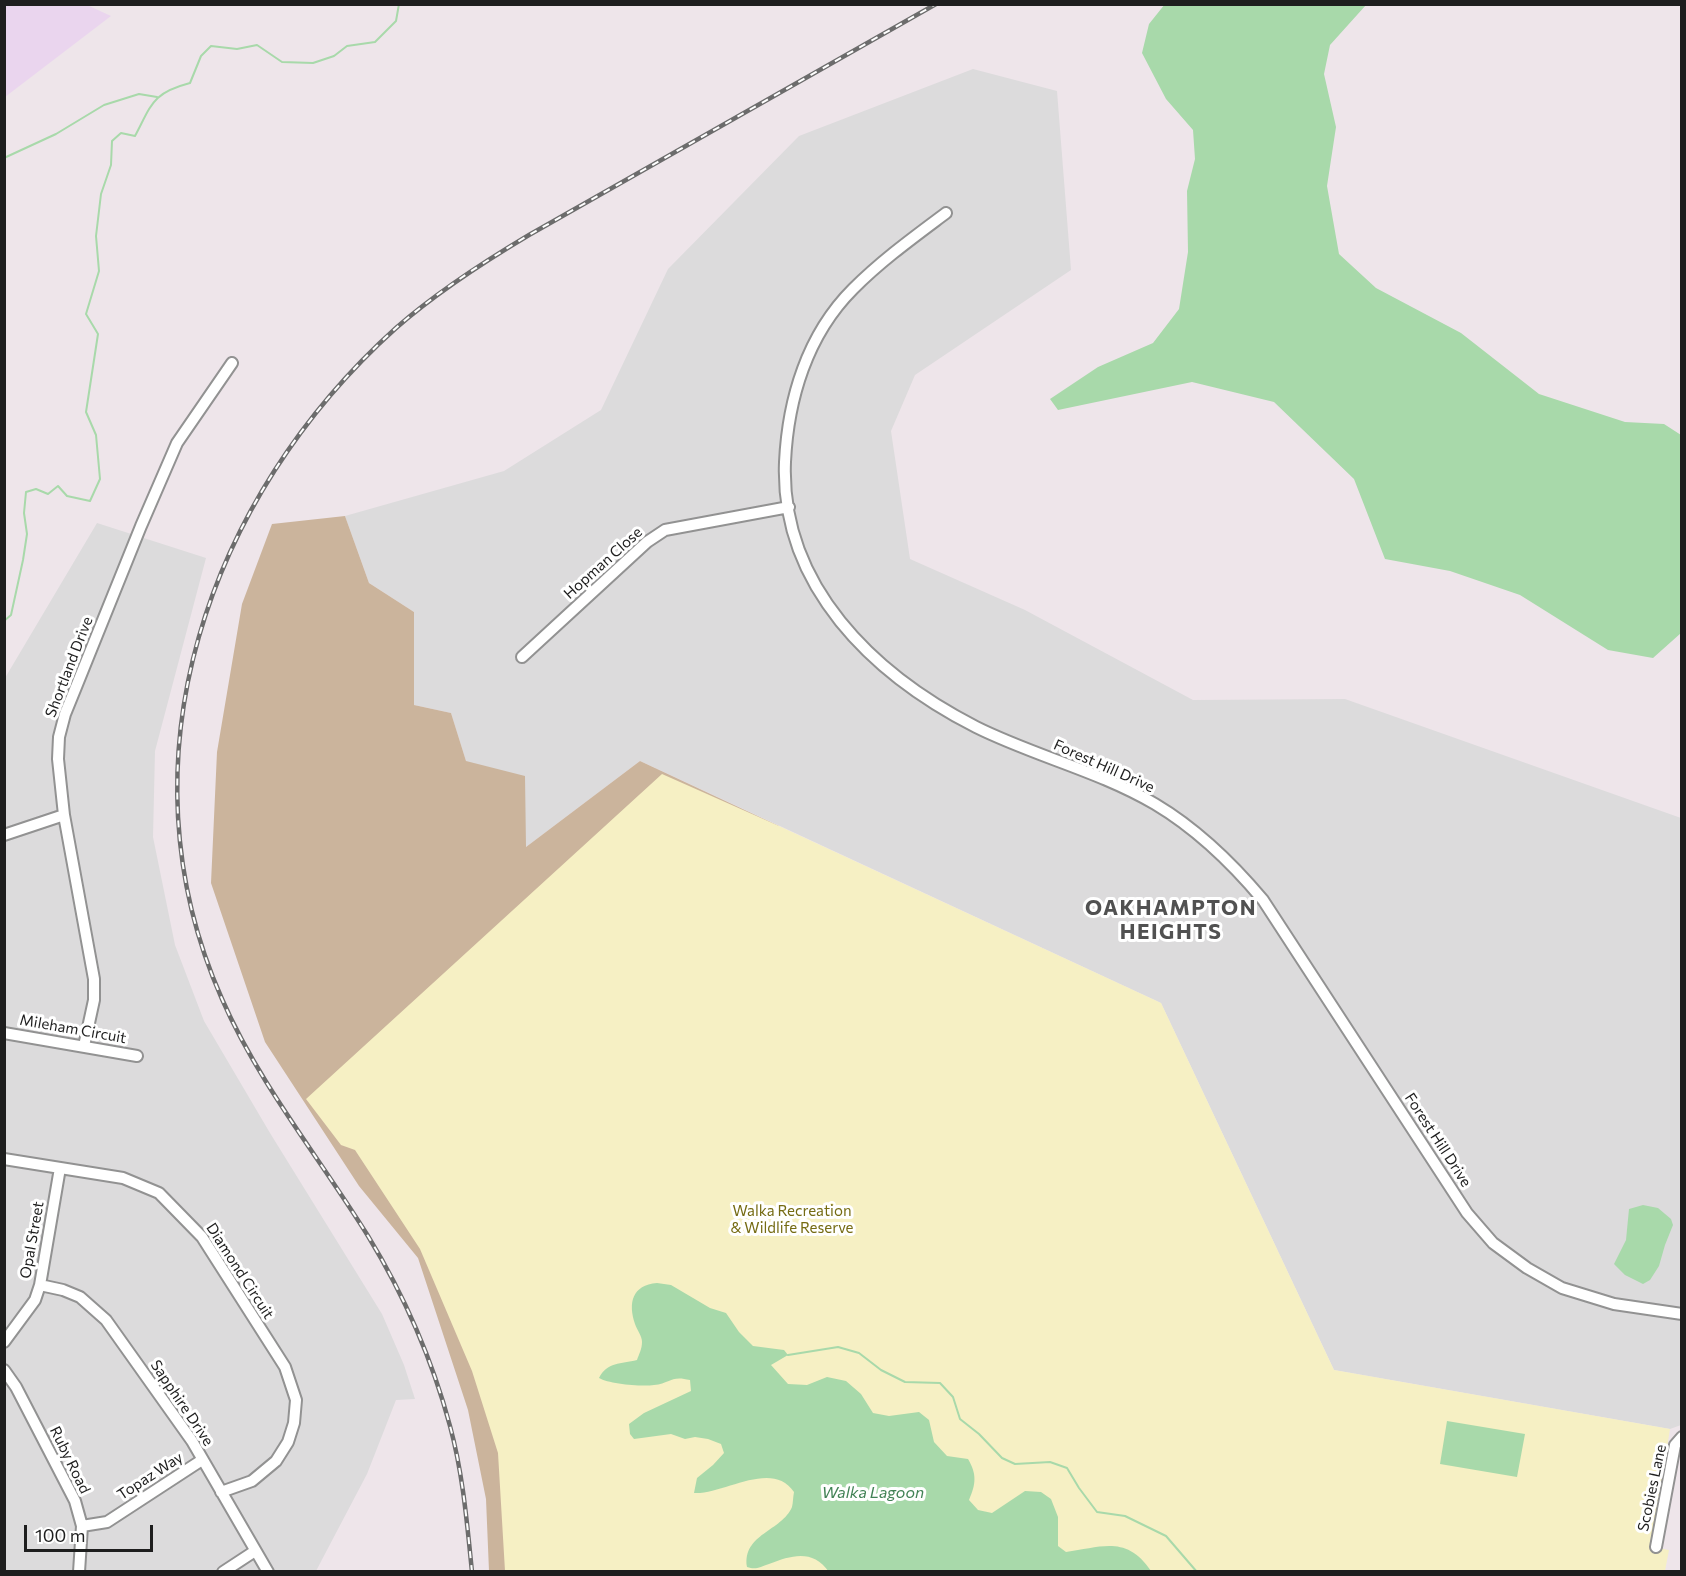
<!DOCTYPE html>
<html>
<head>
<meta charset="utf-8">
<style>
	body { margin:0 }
	#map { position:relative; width:1686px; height:1576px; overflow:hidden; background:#eee5ea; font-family:Commissioner,sans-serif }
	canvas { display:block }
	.frame { position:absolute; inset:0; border:6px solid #1e1e1e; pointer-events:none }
	.scale { position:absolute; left:24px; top:1525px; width:129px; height:27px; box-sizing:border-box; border:3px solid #1e1e1e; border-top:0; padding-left:8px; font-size:18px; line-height:21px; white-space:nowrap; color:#1e1e1e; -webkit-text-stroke:4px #fff; paint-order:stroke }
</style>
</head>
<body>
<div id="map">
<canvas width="1686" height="1576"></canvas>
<div class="frame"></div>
<div class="scale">100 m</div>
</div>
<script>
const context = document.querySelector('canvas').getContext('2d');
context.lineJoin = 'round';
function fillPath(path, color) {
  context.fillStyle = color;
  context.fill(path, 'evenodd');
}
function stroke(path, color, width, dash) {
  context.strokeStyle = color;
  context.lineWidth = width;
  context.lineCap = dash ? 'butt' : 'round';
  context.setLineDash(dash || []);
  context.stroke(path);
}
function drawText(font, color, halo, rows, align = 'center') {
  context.font = font + ' Commissioner,sans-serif';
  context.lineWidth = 6;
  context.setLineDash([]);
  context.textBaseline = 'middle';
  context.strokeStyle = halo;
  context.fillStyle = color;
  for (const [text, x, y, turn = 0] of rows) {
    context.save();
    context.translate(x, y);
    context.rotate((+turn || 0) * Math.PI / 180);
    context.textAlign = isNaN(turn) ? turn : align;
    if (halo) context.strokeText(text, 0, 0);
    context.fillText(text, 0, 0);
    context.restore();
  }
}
fillPath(new Path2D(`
	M973,69L1057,91L1071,270L915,375L891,431L910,559L1025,610L1193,700L1345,699L1681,818V1425L1670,1429L1334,1370L1161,1003L640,761L526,847L466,761L451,713L414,705V612L369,583L345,516L504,471L601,410L668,269L799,136Z
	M97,523L206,558L155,751L153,837L175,945L204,1021L270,1133L382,1314L404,1365L415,1399L396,1400L367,1474L316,1571L5,1572V678Z`), '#dcdbdc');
fillPath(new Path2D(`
	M5,4L87,5L111,16L5,97Z`), '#ead5ee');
fillPath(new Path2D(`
	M345,516L369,583L414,612V705L451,713L466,761L525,776L526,847L640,761L779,826L716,1571H489L486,1499L468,1410L418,1258L359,1186L265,1042L211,883L217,752L242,604L272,524Z`), '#cbb49c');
fillPath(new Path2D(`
	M662,774L779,826L1161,1003L1334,1370L1670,1429L1651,1547L1669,1550L1665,1571H505L498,1453L472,1371L420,1249L355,1150L341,1145L306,1099Z`), '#f6f0c4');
fillPath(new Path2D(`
	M1165,4L1366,5L1330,45L1324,74L1336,127L1327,186L1339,254L1376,288L1461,333L1539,394L1625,422L1664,424L1681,435V633L1653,658L1608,650L1520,595L1450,571L1385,559L1354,479L1274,402L1192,382L1058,410L1050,399L1098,367L1153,343L1179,309L1188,252L1187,191L1195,159L1193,130L1166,99L1142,53L1149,24Z
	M1643,1205L1658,1208L1671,1219L1673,1225L1665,1245L1659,1266L1650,1280L1643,1284L1625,1275L1614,1264L1626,1240L1629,1209Z
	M657,1283L671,1285L710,1308L726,1313L739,1332L753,1346L784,1350L788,1355L771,1365L788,1384L807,1385L827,1377L846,1381L861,1394L873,1413L889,1416L919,1412L929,1420L934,1442L947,1456L968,1459C977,1474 976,1484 969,1500L978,1510L992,1513L1025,1491L1041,1492L1051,1499L1058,1517V1546L1066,1552C1102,1547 1127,1535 1151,1571L829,1572C813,1549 792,1555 769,1564C760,1567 756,1570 747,1567C742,1534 782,1531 792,1507C793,1503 793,1497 794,1492C772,1459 723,1495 694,1493L697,1478L713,1465L724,1453L721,1444L708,1439L695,1437L685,1439L671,1434L634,1439L630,1434L629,1424L644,1413L691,1391L690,1380C671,1375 671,1383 654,1385C642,1387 609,1384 599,1378C607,1362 621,1364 637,1360C639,1354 642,1349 642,1342C642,1336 637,1330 635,1324C628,1303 632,1285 657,1283Z
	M1447,1421L1525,1434L1517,1477L1440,1464Z`), '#a8d9aa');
stroke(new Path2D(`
	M4,158L56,134L104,105L139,94L157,97
	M4,621L11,615L23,560L27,534L24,513L26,492L36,489L48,494L58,486L67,496L90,501L100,479L96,435L86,412L98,334L86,314L99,271L96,236L101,194L111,165L112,141L121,133L135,136C152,104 152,93 190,83L201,56L211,46L237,49L257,45L282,62L313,63L334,56L347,46L375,42L396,21L399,4
	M788,1355L838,1347L859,1353L881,1370L905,1382L940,1383L953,1397L960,1419L979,1434L1002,1458L1015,1464L1050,1462L1067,1468L1079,1488L1097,1512L1125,1516L1166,1536L1197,1572`), '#a8d9aa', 2);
const minor = new Path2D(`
	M946,213C914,237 882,260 853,289C807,335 788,399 785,462C780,586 874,675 976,727C1034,756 1099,771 1155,804C1197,829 1232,863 1263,900L1467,1213L1493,1243L1527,1268L1562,1288L1614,1304L1682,1314
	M522,657L647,542L665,530L789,507
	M4,835L64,815
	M4,1033L137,1056
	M84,1046L94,1000V979L64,815L58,759L59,737L65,714L76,687L141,526L177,443L232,363
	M4,1159L123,1178L159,1193L202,1237L285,1367L296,1400L294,1423L288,1442L276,1461L252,1481L221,1492
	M40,1285L63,1290L80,1297L106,1320L192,1441L268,1572
	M4,1342L35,1300L40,1285L60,1168
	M4,1370L16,1387L75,1501L82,1526L79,1572
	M82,1526L107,1522L202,1460
	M1656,1547L1675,1445L1682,1437
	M223,1572L255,1551`);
stroke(minor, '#929292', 14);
stroke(minor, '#fff', 10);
const rail = new Path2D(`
	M472,1572C467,1523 463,1474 450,1426C432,1359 404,1295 368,1236C319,1157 259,1084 222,999C116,760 208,497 396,328C437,292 482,263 529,235L936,4`);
stroke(rail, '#6c6c6c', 4.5);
stroke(rail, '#fff', 2, [7]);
drawText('15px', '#1e1e1e', '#fff', [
	["Hopman Close",603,563,-42],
	["Shortland Drive",69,667,-69],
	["Forest Hill Drive",1104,766,24],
	["Mileham Circuit",73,1029,10],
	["Forest Hill Drive",1438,1140,57],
	["Opal Street",32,1240,-80],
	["Diamond Circuit",240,1271,57],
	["Sapphire Drive",182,1403,56],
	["Ruby Road",70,1460,64],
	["Topaz Way",150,1476,-33],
	["Scobies Lane",1652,1488,-78]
]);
drawText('15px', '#756b13', '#fff', [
	["Walka Recreation",792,1211],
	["& Wildlife Reserve",792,1228]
]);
drawText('italic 16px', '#418255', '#fff', [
	["Walka Lagoon",873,1493]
]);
context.letterSpacing = '1.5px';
drawText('bold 21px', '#515151', '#fff', [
	["OAKHAMPTON",1171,908],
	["HEIGHTS",1171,932]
]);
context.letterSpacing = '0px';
</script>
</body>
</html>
